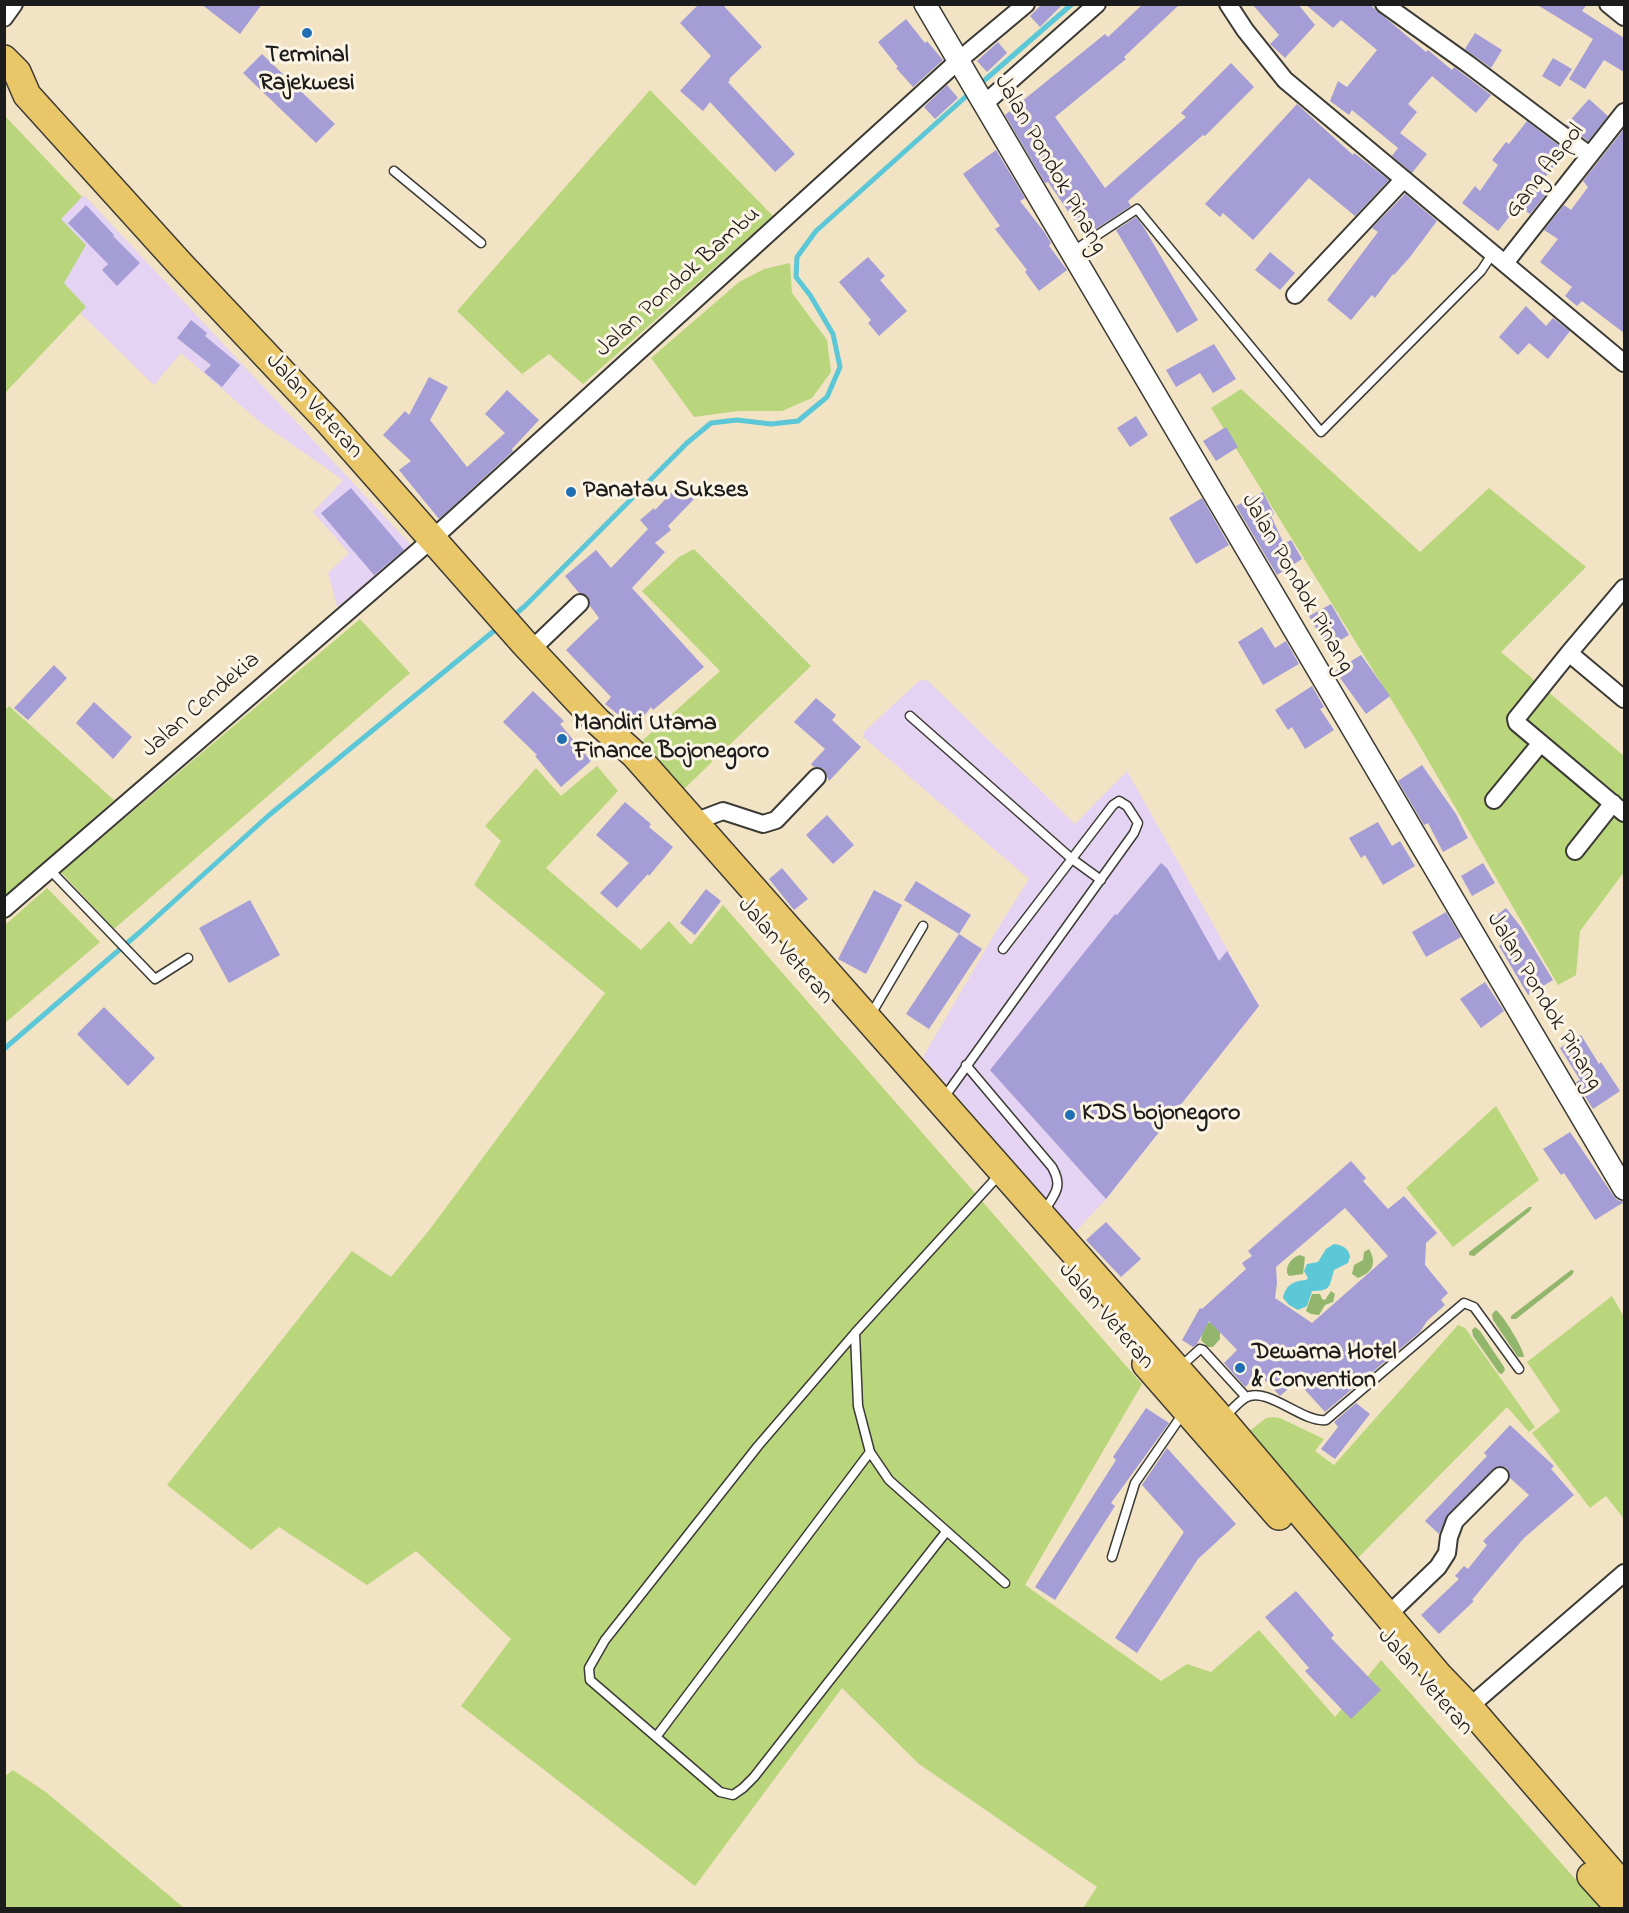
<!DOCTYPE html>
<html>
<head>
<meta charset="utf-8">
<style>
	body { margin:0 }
	#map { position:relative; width:1629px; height:1913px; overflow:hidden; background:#f1e3c4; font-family:"Indie Flower",sans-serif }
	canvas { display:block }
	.frame { position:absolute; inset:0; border:6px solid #1c1c1c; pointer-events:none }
</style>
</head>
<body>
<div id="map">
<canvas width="1629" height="1913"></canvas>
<div class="frame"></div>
</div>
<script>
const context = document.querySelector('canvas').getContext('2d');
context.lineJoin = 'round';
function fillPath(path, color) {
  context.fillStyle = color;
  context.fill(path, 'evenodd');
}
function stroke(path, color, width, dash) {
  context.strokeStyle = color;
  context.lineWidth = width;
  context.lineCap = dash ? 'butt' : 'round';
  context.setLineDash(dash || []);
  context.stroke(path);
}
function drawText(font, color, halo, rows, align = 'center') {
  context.font = font + ' "Indie Flower",sans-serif';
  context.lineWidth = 6;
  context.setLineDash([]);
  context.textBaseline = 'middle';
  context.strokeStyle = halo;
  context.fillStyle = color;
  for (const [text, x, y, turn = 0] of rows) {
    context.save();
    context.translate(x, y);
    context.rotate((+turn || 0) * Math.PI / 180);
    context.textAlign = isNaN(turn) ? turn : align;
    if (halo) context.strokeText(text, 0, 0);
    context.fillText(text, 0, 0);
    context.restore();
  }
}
fillPath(new Path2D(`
	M84,195L413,547L338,610L328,573L349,553L313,512L343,480L260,422L181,353L154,385L80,313L86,307L64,283L61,219Z
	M927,680L1075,824L1127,771L1259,1006L1106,1199L1075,1232L923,1057L995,933L1029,879L863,737L864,732L919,681Z`), '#e4d3f2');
fillPath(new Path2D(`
	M650,90L773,216L583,384L549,354L522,374L457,311Z
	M5,116L82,197L61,219L86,245L64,283L86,307L5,393Z
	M790,263L792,293L827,340L831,372L812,398L782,411H738L694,417L651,358L739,282L764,269Z
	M1241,389L1420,552L1489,488L1586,567L1501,652L1624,756V872L1580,931L1576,975L1558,985L1418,743L1211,408Z
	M694,549L811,666L683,790L647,751L643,740L720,671L642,591L679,557Z
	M360,619L410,673L114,929L61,872Z
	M9,706L114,800L5,897L4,711Z
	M597,766L618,791L546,868L641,950L669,921L691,945L723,905L1142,1384L1025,1585L1161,1681L1187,1664L1211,1672L1259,1630L1335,1717L1381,1660L1601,1908H1083L1097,1887L919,1764L842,1688L695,1886L461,1706L511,1639L416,1551L367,1585L279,1527L251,1550L167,1485L352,1251L391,1277L430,1229L605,993L474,885L501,841L485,826L536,768L561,796Z
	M47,888L100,942L5,1023V925Z
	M1496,1106L1539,1180L1453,1247L1406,1188Z
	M1612,1296L1624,1317V1519L1606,1496L1590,1508L1532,1433L1560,1411L1527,1362Z
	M1458,1325L1465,1328L1535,1427L1529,1432L1507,1407L1354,1562L1243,1436L1266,1418L1274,1417L1280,1418L1324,1439L1315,1451L1334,1465Z
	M13,1770L47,1793L184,1908H5V1776Z`), '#b9d67d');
fillPath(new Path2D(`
	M1529,1207H1532L1530,1211L1474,1256L1469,1255V1252Z
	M1369,1249C1377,1263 1373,1272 1358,1278L1352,1274L1354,1265L1363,1260L1364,1252Z
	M1300,1255L1305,1257L1303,1274L1289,1276L1287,1273C1286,1265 1292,1257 1300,1255Z
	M1571,1270L1574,1271L1572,1275L1516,1319H1511V1316Z
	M1331,1291L1335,1294L1333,1302L1325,1305L1319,1315L1311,1314L1306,1311L1312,1294H1320L1322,1299L1325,1300Z
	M1496,1310C1503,1315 1524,1349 1524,1357H1518L1493,1320L1492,1314Z
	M1210,1322L1220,1331V1339L1213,1347H1208L1201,1340C1203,1332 1202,1326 1210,1322Z
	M1475,1327L1480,1331L1504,1367L1505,1370L1502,1374L1499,1373L1473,1336L1472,1330Z`), '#92b76c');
fillPath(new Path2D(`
	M1334,1244C1342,1245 1349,1248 1350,1257L1348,1263L1334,1270C1329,1286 1332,1291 1312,1291L1307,1306L1298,1310L1289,1305L1283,1298C1286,1284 1294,1281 1306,1280L1308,1278L1304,1271L1307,1264L1318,1262L1326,1249Z`), '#5cc7d7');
stroke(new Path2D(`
	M978,86L1072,4
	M512,617L525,606L687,443L711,423L737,420L771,424L798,421L827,397L840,367L833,334L810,295L796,277L797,257L816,231L971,92
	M4,1049L140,932L268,816L500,626`), '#5cc7d7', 5);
fillPath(new Path2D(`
	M201,4H262L240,34Z
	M699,4H722L762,47L729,79L730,80L728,82L795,154L775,172L710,102L703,111L680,91L711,56L680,23Z
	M1042,4H1063L1040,27L1030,16Z
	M1143,4H1180L1124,57L1126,59L1055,117L1105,188L1186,117L1181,113L1231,63L1254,87L1205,136L1203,135L1128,201L1131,206L1085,236L1048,182L1045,183L1005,115L1105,34L1108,37Z
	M1252,4H1298L1315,25L1285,58L1270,44L1279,35Z
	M1305,4H1369L1426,52L1428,50L1452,70L1454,67L1491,95L1476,113L1432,76L1408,104L1417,112L1400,133L1427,154L1412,173L1392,156L1398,148L1352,110L1349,115L1330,101L1338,81L1347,87L1377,50L1341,20L1333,28Z
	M1536,4H1587L1582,11L1624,38V72L1604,60L1585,89L1569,79L1593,39Z
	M906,19L925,43L927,41L943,60L913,87L896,68L898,67L878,42Z
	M1475,33L1502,50L1491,68L1465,49Z
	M998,42L1007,53L987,72L977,61Z
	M262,54L335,124L316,143L243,73Z
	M1553,58L1572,69L1560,87L1542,76Z
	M947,85L958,98L935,119L924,107Z
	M1589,99L1608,116L1588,141L1566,125Z
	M1297,104L1353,155L1354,153L1389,180L1355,216L1309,178L1253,240L1223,213L1220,217L1205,204Z
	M1527,121L1566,151L1538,186L1547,193L1530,214L1518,206L1498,231L1462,203L1475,186L1480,191L1498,165L1492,160L1506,142L1509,144Z
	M1624,129V333L1582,301L1577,306L1565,296L1572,287L1540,262L1558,239L1544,230L1564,205L1571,210L1588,187L1583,181Z
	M996,150L1025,198L1020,201L1045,233L1051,243L1049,246L1067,270L1039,291L1025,272L1027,270L995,229L1000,226L963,174Z
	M1405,194L1437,221L1410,257L1394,275L1393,274L1375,298L1372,295L1351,320L1327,300L1378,232L1372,228Z
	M86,205L114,235L113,236L140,263L117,286L102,270L108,264L68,223Z
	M1136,217L1143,226L1198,320L1177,333L1116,230Z
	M1270,252L1295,273L1280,290L1255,270Z
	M868,257L885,276L880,280L907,311L879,336L868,323L871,320L839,282Z
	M1526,306L1546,326L1553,318L1570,331L1548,359L1529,343L1518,355L1499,337Z
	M191,320L207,333L205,336L240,365L222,387L204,372L211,365L177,338Z
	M1214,344L1236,379L1213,393L1200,373L1176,387L1166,370Z
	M429,377L448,387L430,420L467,467L505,433L485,414L507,390L539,420L512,449L513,451L439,519L399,470L411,461L383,435L405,411L409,415Z
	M1136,416L1148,435L1130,447L1117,428Z
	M1226,427L1238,447L1216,461L1203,441Z
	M679,485L694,499L668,526L671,530L655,543L665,552L632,588L704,667L653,710L651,707L635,728L605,704L611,697L566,650L599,618L590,606L588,596L579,593L565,576L596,550L611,568L648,529L640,520L654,508L655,510Z
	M351,488L404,550L374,575L321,513Z
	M1263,492L1274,514L1271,516L1284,544L1291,540L1302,559L1277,575L1236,506Z
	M1202,498L1229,545L1196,564L1169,518Z
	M1331,604L1349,635L1327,648L1309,616Z
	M1262,627L1275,648L1286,641L1299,664L1263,685L1238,642Z
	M1361,655L1390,696L1366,714L1335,671Z
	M54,665L67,678L28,720L14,708Z
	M1312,686L1324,707L1320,709L1334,730L1305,749L1292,727L1288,730L1275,710Z
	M533,691L564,721L560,724L591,761L561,787L535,756L537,755L503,722Z
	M816,698L836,715L832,720L861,747L829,781L824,769L814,767L811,764L825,749L794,722Z
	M94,702L132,737L113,759L76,723Z
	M1422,765L1456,814L1468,838L1443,852L1428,823L1424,825L1398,781Z
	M625,802L651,824L649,827L673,847L649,876L648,874L617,908L600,893L629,863L596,835Z
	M827,815L854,845L833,864L806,835Z
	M1378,822L1392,846L1400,841L1415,866L1383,885L1365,855L1361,858L1349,838Z
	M1161,863L1167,868L1219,961L1227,951L1259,1006L1106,1199L990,1070L1115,914L1117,915Z
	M1483,863L1495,883L1472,896L1461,876Z
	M782,868L808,899L794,910L769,879Z
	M916,881L971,915L959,934L904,900Z
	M706,889L721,901L695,935L680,923Z
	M874,890L902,905L866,974L838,959Z
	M250,900L280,955L229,983L199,928Z
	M1506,908L1521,927L1553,980L1528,995L1499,946L1504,943L1488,922Z
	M1446,912L1461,937L1426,957L1412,932Z
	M959,934L982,949L929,1029L906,1014Z
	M1485,982L1504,1011L1481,1028L1460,999Z
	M104,1007L155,1058L128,1086L77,1034Z
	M1581,1035L1599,1064L1601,1062L1620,1091L1593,1109L1576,1082L1580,1080L1560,1048Z
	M1570,1132L1613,1195L1617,1200L1624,1202L1595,1220L1564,1173L1561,1175L1543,1149Z
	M1351,1161L1366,1178L1363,1181L1388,1209L1404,1196L1437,1233L1426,1243L1425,1265L1448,1293L1441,1300L1445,1305L1427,1321L1420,1332L1325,1412L1297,1381L1280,1396L1259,1374L1245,1387L1224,1363L1237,1350L1209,1321L1197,1344L1193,1347L1182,1340L1200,1308L1202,1309L1246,1269L1242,1263L1252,1256L1248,1251ZM1345,1208L1388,1256L1312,1323L1275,1298L1277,1283L1276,1267Z
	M1106,1222L1141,1259L1121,1277L1086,1240Z
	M1356,1403L1370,1414L1335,1459L1321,1449L1338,1427L1334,1422Z
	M1146,1408L1169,1423L1111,1503L1115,1506L1055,1600L1035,1587L1116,1460L1113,1457Z
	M1510,1425L1554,1466L1551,1469L1574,1495L1524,1538L1486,1583L1472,1600L1474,1601L1439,1634L1421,1615L1459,1579L1455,1576L1464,1566L1468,1569L1487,1545L1483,1541L1529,1495L1510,1478L1507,1468L1498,1466L1493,1469L1448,1514L1439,1534L1425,1521L1487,1456L1484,1453Z
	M1167,1448L1236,1524L1198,1559L1137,1653L1115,1638L1184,1532L1142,1485Z
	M1296,1591L1334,1635L1331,1638L1381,1690L1351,1719L1305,1671L1309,1668L1265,1617Z`), '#a59dd5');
const service = new Path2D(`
	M394,171L481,243
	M1073,251L1137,209L1321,432L1481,271L1493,253
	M910,716L1072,859L1101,880
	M49,869L155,979L188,958
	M870,1016L923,926
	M966,1065L1052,1167C1064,1188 1054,1194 1043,1213
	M943,1099L1134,833L1138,823L1127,806L1119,801L1113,805L1003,949
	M855,1333L858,1406L870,1452L889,1480L1005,1583
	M1179,1368L1200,1349L1203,1350L1246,1397
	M1224,1418C1230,1412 1237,1403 1245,1398C1267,1385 1302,1423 1326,1420L1464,1303L1474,1307L1519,1369
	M946,1532L754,1777L743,1788L733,1795L720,1792L590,1680L589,1668L605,1640L758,1446L855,1333L999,1175
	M1112,1557L1135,1483L1184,1412
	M656,1737L870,1452`);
const minor = new Path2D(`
	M1228,4L1245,30L1285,80L1624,363
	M1384,4L1468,64L1589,155
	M1608,4L1624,17
	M4,18L14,4
	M984,104L1097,4
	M1505,263L1624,112
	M1295,295L1404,179
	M1624,588L1569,653L1624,699
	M531,650L580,603
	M1569,653L1516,719L1517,723L1624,813
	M1494,800L1540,744
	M694,822L723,811L763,824L776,820L817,777
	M1575,851L1613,803
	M4,909L431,540L958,61L1026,4
	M1387,1616L1438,1567L1447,1553L1449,1537L1455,1521L1500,1476
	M1469,1707L1624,1573`);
const tertiary = new Path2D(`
	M925,4L1624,1189`);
const primary = new Path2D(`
	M4,59L17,72L27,95L180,264L329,422L525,644L597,721L635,755L1222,1420L1439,1676L1469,1707L1624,1887
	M1146,1364L1279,1516
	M1591,1876L1620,1908`);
stroke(service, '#3c3a35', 11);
stroke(minor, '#3c3a35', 20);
stroke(tertiary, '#3c3a35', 24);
stroke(primary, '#3c3a35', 30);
stroke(service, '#fff', 8);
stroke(minor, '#fff', 16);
stroke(tertiary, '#fff', 21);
stroke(primary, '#e9c769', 27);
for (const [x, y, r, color] of [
	[307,33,6,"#1f6fb2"],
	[571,492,6,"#1f6fb2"],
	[562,739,6,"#1f6fb2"],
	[1070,1115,6,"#1f6fb2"],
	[1240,1368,6,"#1f6fb2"]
]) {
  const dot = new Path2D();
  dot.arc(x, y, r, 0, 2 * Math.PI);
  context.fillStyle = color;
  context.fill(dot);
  stroke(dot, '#fcf5e5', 2);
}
drawText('bold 24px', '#1c1c1c', '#fcf5e5', [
	["Terminal",307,57,"center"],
	["Rajekwesi",307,85,"center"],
	["Panatau Sukses",583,492],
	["Mandiri Utama",574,725],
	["Finance Bojonegoro",574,753],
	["KDS bojonegoro",1082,1115],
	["Dewarna Hotel",1252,1354],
	["& Convention",1252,1382]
], 'left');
drawText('24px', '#1c1c1c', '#fcf5e5', [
	["Jalan Pondok Pinang",1049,165,60],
	["Gang Aspol",1546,172,-52],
	["Jalan Pondok Bambu",679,283,-42],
	["Jalan Veteran",313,407,48],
	["Jalan Pondok Pinang",1296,584,60],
	["Jalan Cendekia",202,706,-41],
	["Jalan Veteran",784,952,49],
	["Jalan Pondok Pinang",1543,1002,59],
	["Jalan Veteran",1105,1317,49],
	["Jalan Veteran",1424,1683,49]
]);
</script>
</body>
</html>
